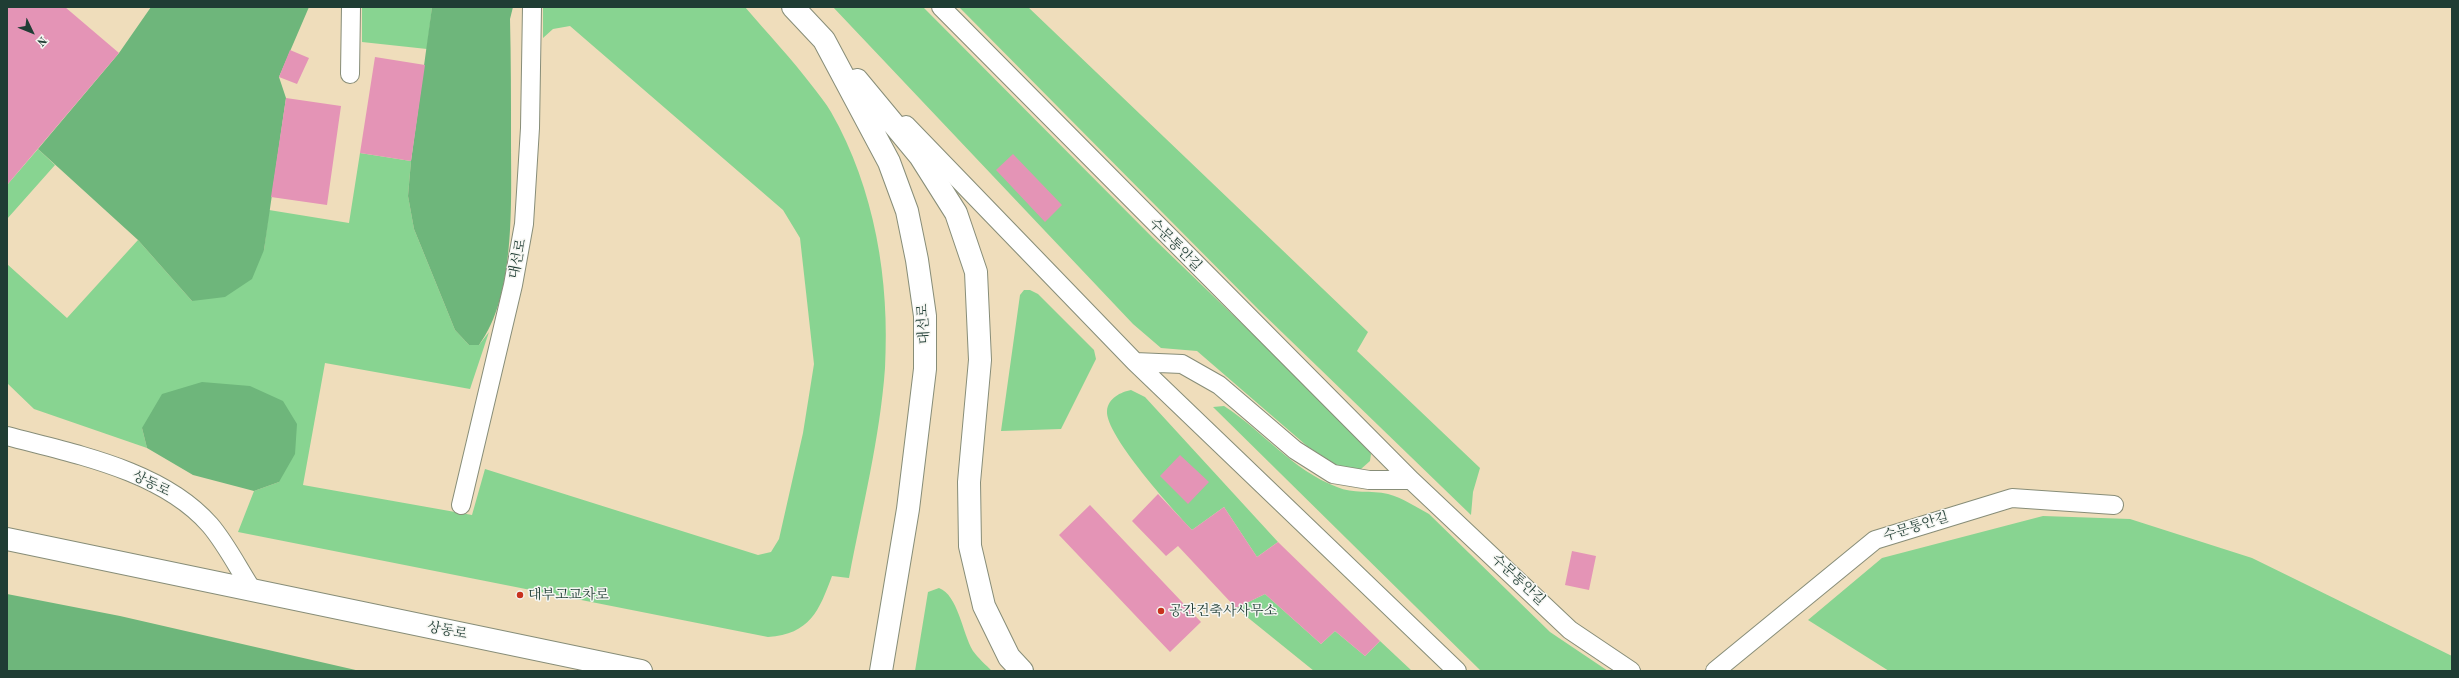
<!DOCTYPE html>
<html>
<head>
<meta charset="utf-8">
<style>
	body { margin:0 }
	#map { position:relative; width:2459px; height:678px; overflow:hidden; background:#efddbb; font-family:"Old Standard TT",serif }
	canvas { display:block }
	.frame { position:absolute; inset:0; border:8px solid #1f3d34; pointer-events:none }
	.north { position:absolute; left:12px; top:12px; width:40px; height:40px; -webkit-text-stroke:3px #f6f6f2; paint-order:stroke; rotate:133deg; font-size:11px; font-weight:700; line-height:16px; text-align:center; color:#1f3d34 }
	.north::after { content:''; display:block; margin:auto; width:14px; height:18px; background:#1f3d34; clip-path:polygon(50% 0,100% 100%,50% 72%,0 100%) }
</style>
</head>
<body>
<div id="map">
<canvas width="2459" height="678"></canvas>
<div class="frame"></div>
<div class="north">N</div>
</div>
<script>
const context = document.querySelector('canvas').getContext('2d');
context.lineJoin = 'round';
function fillPath(path, color) {
  context.fillStyle = color;
  context.fill(path, 'evenodd');
}
function stroke(path, color, width, dash) {
  context.strokeStyle = color;
  context.lineWidth = width;
  context.lineCap = dash ? 'butt' : 'round';
  context.setLineDash(dash || []);
  context.stroke(path);
}
function drawText(font, color, halo, rows, align = 'center') {
  context.font = font + ' "Old Standard TT","Noto Serif KR",serif';
  context.lineWidth = 3;
  context.setLineDash([]);
  context.textBaseline = 'middle';
  context.strokeStyle = halo;
  context.fillStyle = color;
  for (const [text, x, y, turn = 0] of rows) {
    context.save();
    context.translate(x, y);
    context.rotate((+turn || 0) * Math.PI / 180);
    context.textAlign = isNaN(turn) ? turn : align;
    if (halo) context.strokeText(text, 0, 0);
    context.fillText(text, 0, 0);
    context.restore();
  }
}
fillPath(new Path2D(`
	M362,7H432L427,49L362,42Z
	M543,7H745C768,34 792,59 813,87C819,95 826,103 831,112C875,189 890,281 885,368C880,438 862,509 849,578L832,576C819,611 810,634 768,637L238,532L254,491L279,482L142,428L147,448L34,409L7,383V264L67,318L138,240L192,301L264,250L269,210L349,223L360,153L411,161L408,196L414,229L455,330L469,345H479L489,332L470,389L325,363L303,485L472,515L485,469L758,555L771,552L779,539L803,433L814,364L800,238L783,210L570,26L553,29L543,38Z
	M833,7H923L1153,238L1366,443L1371,454L1370,461L1361,469L1351,470L1338,466L1307,446L1197,351L1161,348L1133,324Z
	M959,7H1028L1368,332L1357,351L1480,468L1473,492L1471,515L1258,309Z
	M38,149L55,165L7,219V185Z
	M1024,290H1030L1038,294L1094,350L1096,359L1061,429L1001,431L1020,295Z
	M1131,390L1145,397L1278,542L1257,557L1224,507L1192,530C1174,511 1105,435 1107,411C1108,398 1121,392 1131,390Z
	M1224,406C1263,431 1292,470 1337,487C1353,494 1371,490 1388,494C1403,498 1416,507 1429,514L1550,632L1608,671H1481L1213,407Z
	M2043,516L2130,519L2252,558L2452,656V671H1889L1808,620L1882,558Z
	M939,588C958,595 962,632 973,651C978,658 986,665 992,671H915L928,592Z
	M1265,594L1321,644L1335,631L1365,656L1380,641L1412,671H1314L1236,608Z`), '#88d491');
fillPath(new Path2D(`
	M151,7H309L279,77L286,98L264,250L252,279L225,297L192,301L138,240L38,149L119,53Z
	M432,7H513L510,19C511,60 511,100 511,141C511,200 516,296 479,345H469L455,330L414,229L408,196L411,161Z
	M202,382L250,386L283,401L297,424L295,454L279,482L254,491L193,475L147,448L142,428L162,394Z
	M7,594L120,616L360,671H7Z`), '#6eb67b');
fillPath(new Path2D(`
	M7,7H65L119,53L7,185Z
	M290,50L309,58L297,84L279,77Z
	M375,57L425,65L411,161L360,153Z
	M286,98L341,106L327,205L271,197Z
	M1013,154L1062,205L1045,222L996,170Z
	M1180,455L1209,482L1188,504L1160,476Z
	M1158,494L1192,530L1224,507L1257,557L1278,542L1380,641L1365,656L1335,631L1321,644L1265,594L1236,608L1178,546L1166,556L1132,521Z
	M1090,505L1201,622L1170,652L1059,535Z
	M1572,551L1596,556L1589,590L1565,585Z`), '#e494b6');
const service = new Path2D(`
	M941,7L1411,480
	M350,74L351,7
	M906,125L1135,362L1457,671
	M1135,362L1182,364L1219,385L1295,450L1333,474L1369,480H1411L1570,630L1631,671
	M7,436C74,454 162,470 210,525C227,545 239,570 253,591
	M461,505L513,285L524,224L530,128L532,7
	M1715,671L1875,540L2012,498L2114,505`);
const tertiary = new Path2D(`
	M793,7L824,40L889,162L907,211L917,260L925,316V369L908,509L881,671
	M857,80L920,156L956,213L976,272L980,360L969,482L970,546L984,606L1009,657L1022,671
	M7,539L641,671`);
stroke(service, '#878d78', 20);
stroke(tertiary, '#878d78', 24);
stroke(service, '#fff', 18);
stroke(tertiary, '#fff', 22);
for (const [x, y, r, color] of [
	[520,595,4,"#c8321e"],
	[1161,611,4,"#c8321e"]
]) {
  const dot = new Path2D();
  dot.arc(x, y, r, 0, 2 * Math.PI);
  context.fillStyle = color;
  context.fill(dot);
  stroke(dot, '#f6f6f2', 1.5);
}
drawText('14px', '#1f3d34', '#f6f6f2', [
	["수문통안길",1175,245,45],
	["대선로",518,259,-79],
	["대선로",924,324,-93],
	["상동로",151,484,26],
	["수문통안길",1916,527,-17],
	["수문통안길",1518,580,43],
	["상동로",447,631,11]
]);
drawText('14px', '#1f3d34', '#f6f6f2', [
	["대부고교차로",528,595],
	["공간건축사사무소",1169,611]
], 'left');
</script>
</body>
</html>
